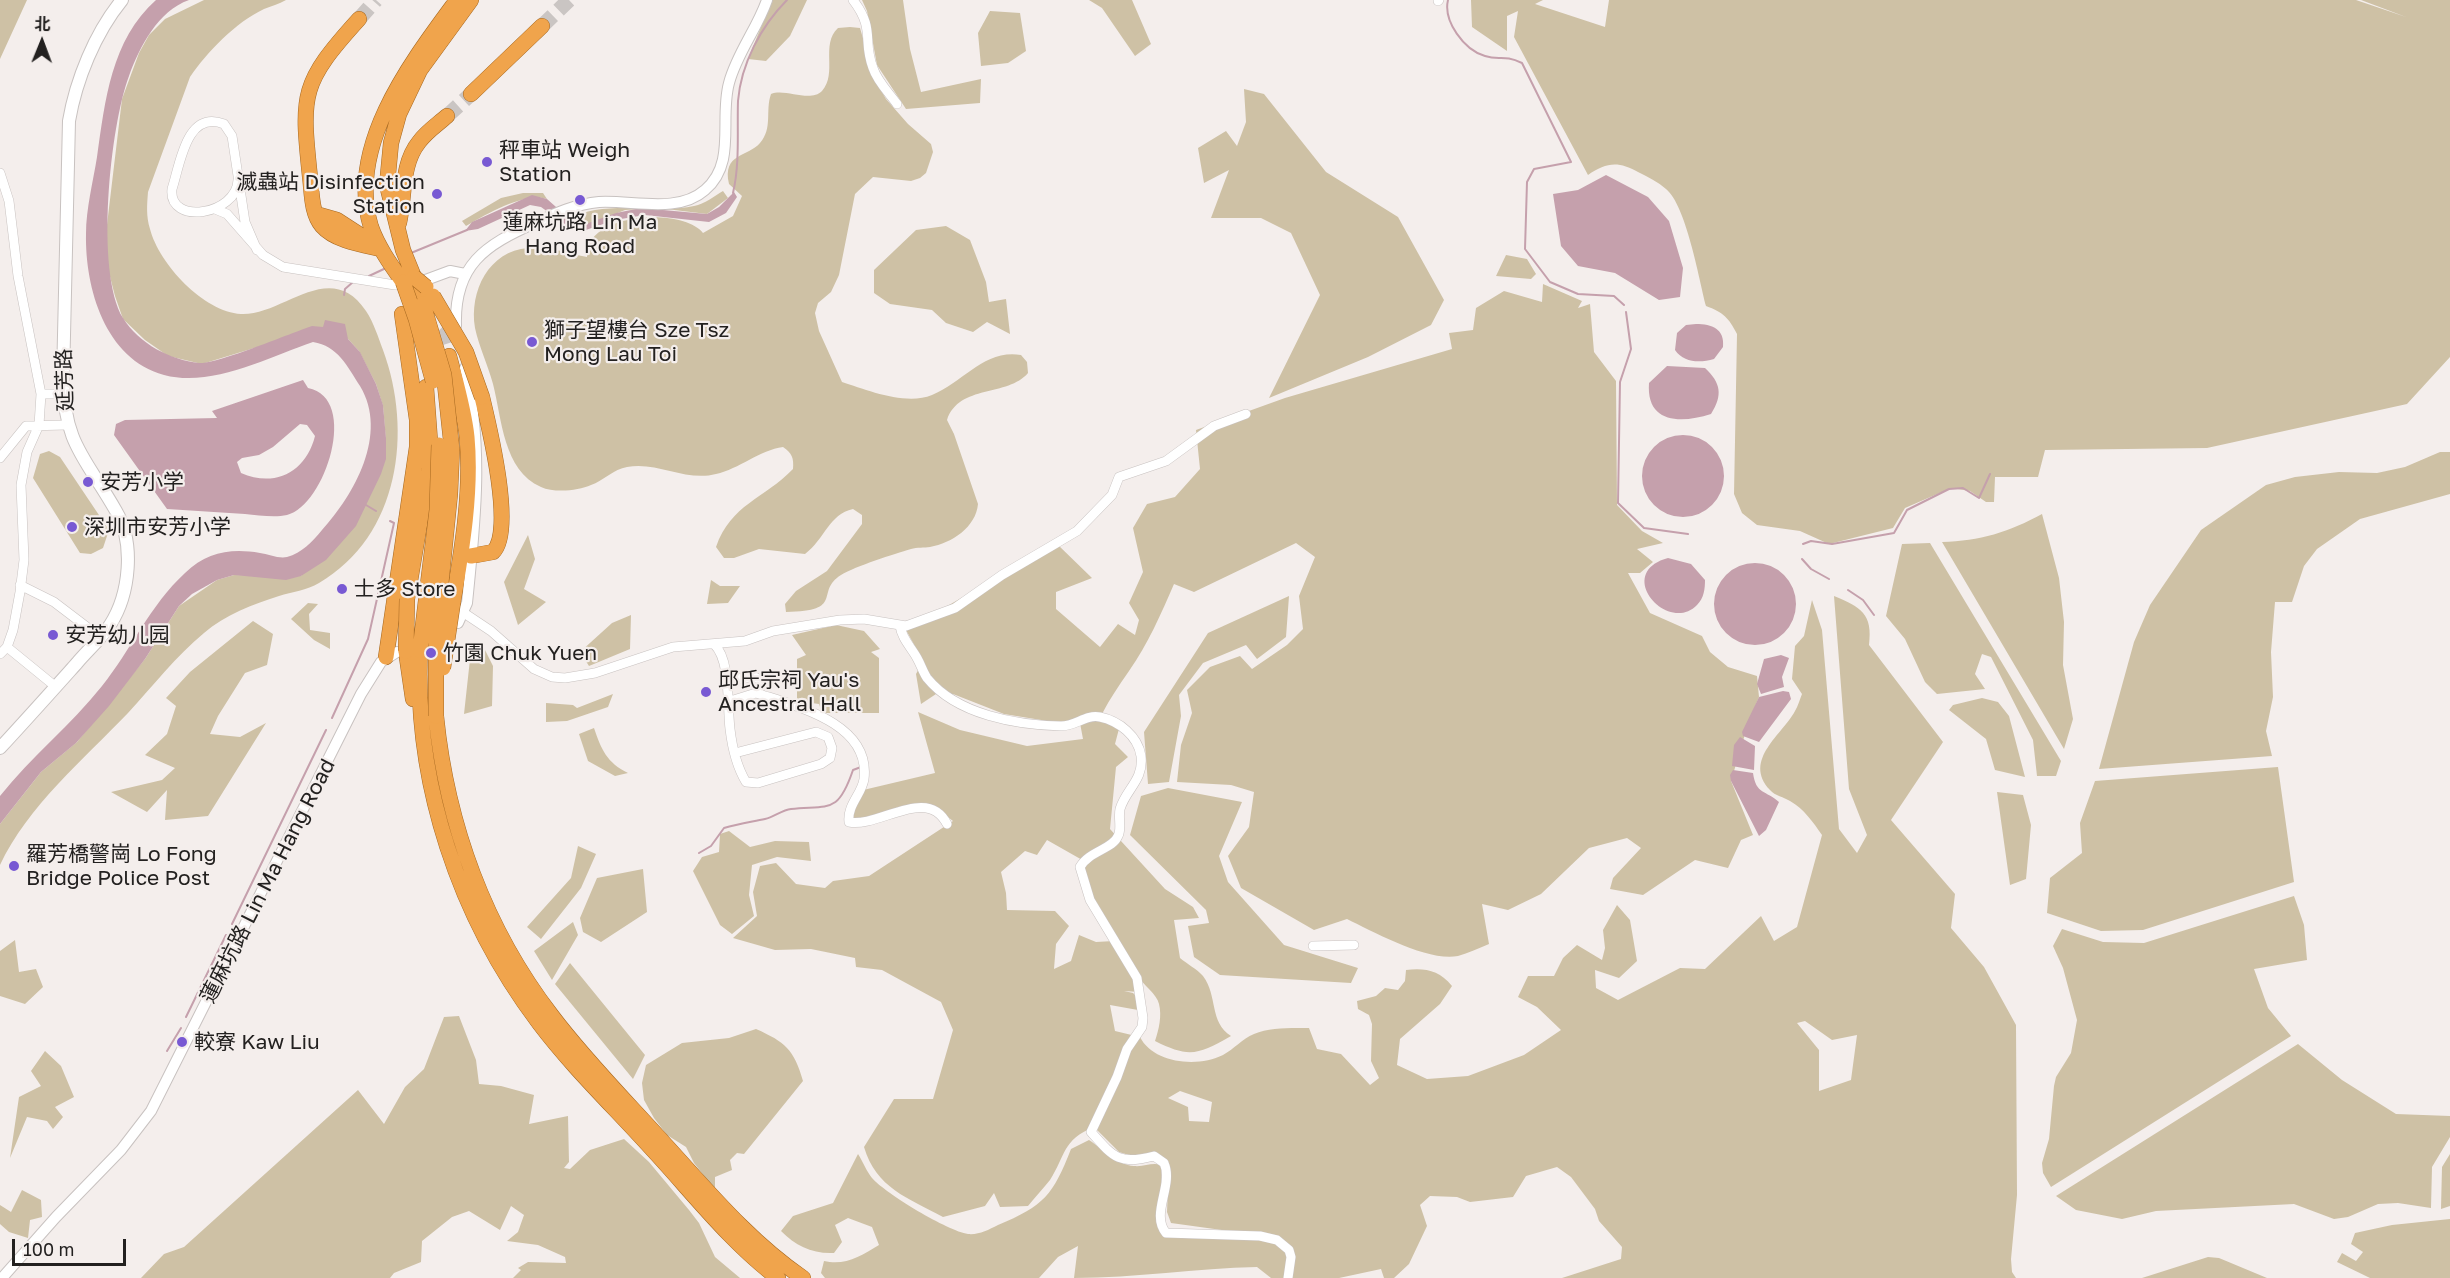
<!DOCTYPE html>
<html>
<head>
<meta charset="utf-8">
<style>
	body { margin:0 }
	#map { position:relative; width:2450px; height:1278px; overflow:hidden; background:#f4eeec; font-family:"Golos Text","Noto Sans SC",sans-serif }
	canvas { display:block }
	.north { position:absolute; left:12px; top:12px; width:60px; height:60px; -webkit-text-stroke:4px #f4eeec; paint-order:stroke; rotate:1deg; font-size:16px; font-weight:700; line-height:24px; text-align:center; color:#232120 }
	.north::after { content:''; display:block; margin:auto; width:21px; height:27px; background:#232120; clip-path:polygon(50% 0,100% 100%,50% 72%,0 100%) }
	.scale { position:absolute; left:12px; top:1239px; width:114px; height:27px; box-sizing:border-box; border:3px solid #232120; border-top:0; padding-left:8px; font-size:18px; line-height:21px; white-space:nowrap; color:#232120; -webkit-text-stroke:4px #f4eeec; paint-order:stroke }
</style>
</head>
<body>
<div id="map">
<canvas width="2450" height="1278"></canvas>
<div class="north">北</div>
<div class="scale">100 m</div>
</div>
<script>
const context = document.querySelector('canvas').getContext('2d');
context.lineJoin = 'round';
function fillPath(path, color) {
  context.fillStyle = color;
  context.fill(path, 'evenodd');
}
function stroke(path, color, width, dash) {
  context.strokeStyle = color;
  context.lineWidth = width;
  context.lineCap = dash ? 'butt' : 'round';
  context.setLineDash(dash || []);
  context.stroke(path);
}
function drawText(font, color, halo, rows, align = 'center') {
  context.font = font + ' "Golos Text","Noto Sans SC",sans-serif';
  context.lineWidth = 4.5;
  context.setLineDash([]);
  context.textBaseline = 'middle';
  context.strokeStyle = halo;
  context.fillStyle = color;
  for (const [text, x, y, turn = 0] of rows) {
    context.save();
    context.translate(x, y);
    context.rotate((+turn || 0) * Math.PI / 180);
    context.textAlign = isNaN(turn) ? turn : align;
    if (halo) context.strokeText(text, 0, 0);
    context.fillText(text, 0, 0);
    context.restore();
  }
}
fillPath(new Path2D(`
	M0,0H27L0,59Z
	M204,0H286C279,4 271,6 264,9C236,22 207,52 190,77L148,192C147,205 146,216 150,229C159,264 204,312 241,314C283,316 330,257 366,311C374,323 378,337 383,350C413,431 400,536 319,583C307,590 292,592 279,596C253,604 225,615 204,633C176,656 153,686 128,713C83,760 28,806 0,865V824L41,772L77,742L145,659L179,606L217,580L234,575L301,576L386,441L383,406L376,384L359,351L348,339L323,327L202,364L168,356L145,340L123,319L115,296L108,269L106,233L122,99L139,53L149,35L165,19Z
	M772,0H807L790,36L766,61L748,59Z
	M862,0H903L910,49L921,92L981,79L980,103L906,109L877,65L867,11Z
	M1089,0H1132L1151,44L1135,56L1102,8Z
	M1471,0H1543L1535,4L1605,27L1609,0H2356L2406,17L2361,0H2450V357L2407,404L2207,448L2045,450L2038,477H1995L1994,502H1986L1970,491L1951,488L1905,508L1893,528L1829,544L1800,531L1757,525L1742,513L1734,494L1737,334C1729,318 1723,312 1706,306C1699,279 1686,205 1666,189C1658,182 1648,177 1638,172C1619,161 1606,162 1588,175L1514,37L1518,11L1507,16V51L1472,27Z
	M990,11L1020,13L1026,51L1008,63L981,66L978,33Z
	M850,27L860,28L875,80L886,99L908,124L931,144L933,152L926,173L920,178L911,181L873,177L855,194L839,275L831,292L818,303L815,313L819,331L842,382C867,390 906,406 932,395C964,382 984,349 1021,355L1027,362L1028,373C1008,397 959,384 947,420L954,434L978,504C976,527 952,543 930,547C924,548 917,547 911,549C894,554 856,566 841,575C814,592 846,611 786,612L785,604L796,591L827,571L862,524V515L853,509C829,514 825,539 805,554L759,549L734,558H724L716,547C731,504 764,499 793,469C794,458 792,453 783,447C760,450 739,469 716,474C686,482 657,461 627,467C614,469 603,481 591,485C578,491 554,493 541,487C503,470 502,419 493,384C488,365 479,347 475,328C469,291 489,251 528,248C548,246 568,253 587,257C584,212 683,207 703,233L733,216L742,196L729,184C722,153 748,157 760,143C773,128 765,111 771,94C785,88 810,103 822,91C838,73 820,45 838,28Z
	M1244,89L1264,94L1326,172L1398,217L1444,300L1431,325L1368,357L1269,398L1320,295L1291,233L1261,218H1211L1229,170L1204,183L1198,148L1226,131L1237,146L1246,122Z
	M723,191L728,198L707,214L658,208L625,210L588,225H580L570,219C600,199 660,214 694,206C705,204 714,196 723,191Z
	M523,193H543L547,199C526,191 484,215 466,226L462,221L501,198Z
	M946,226L970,240L986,282L989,302L1006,299L1010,334L987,322L973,332L946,323L932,310L890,304L874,293V270L916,230Z
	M1506,255L1527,259L1536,274L1531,279L1496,276Z
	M1543,284L1582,301L1578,308L1590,304L1594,352L1616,381L1617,505L1642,531L1663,543L1637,549L1653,562L1640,573H1628L1650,613L1702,636L1710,652L1728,667L1757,676L1759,697L1749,721L1731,781L1753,835L1741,840L1728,868L1695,860L1643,895L1610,889L1613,878L1641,848L1627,838L1589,848L1541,894L1508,910L1482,904L1489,944C1479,948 1468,953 1458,956C1428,962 1374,932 1347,919L1314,930L1241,888L1228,856L1249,827L1254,792L1231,785L1177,782L1181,745L1192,713L1187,690L1210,667L1240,656L1252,669L1287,645L1303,629L1299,596L1315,557L1296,543L1194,592L1174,584C1161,614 1148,644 1129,671C1118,687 1111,697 1102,714L1066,724L1004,714L953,694H936L921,704L916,674L923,661L906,630L1056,543L1092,578L1056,592V609L1100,647L1118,624L1135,635L1139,620L1129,603L1143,572L1133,528L1147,504L1175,497L1200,469L1196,430L1285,398L1452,349L1449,333L1473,330L1476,308L1504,291L1542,302Z
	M49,451L60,457L109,530L103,548L91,554L80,553L33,478L40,454Z
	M2440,452H2450V494L2360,519L2317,549L2304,566L2292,602H2275L2271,652L2273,697L2266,731L2272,756L2099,769L2134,642L2150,605L2201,530L2266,485L2295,477L2339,472L2377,473L2405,467Z
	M2042,514L2059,578L2064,622L2063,665L2073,719L2064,749L1942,542C1980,541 2009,532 2042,514Z
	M528,535L535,559L524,589L546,602L518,625L504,582Z
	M1930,543L2061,761L2056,776H2037L2033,740L1991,657L1982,654L1975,674L1985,689L1937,694L1925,682L1905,639L1886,616L1902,544Z
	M711,580L720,586H740L728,603L707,604Z
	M1289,596L1286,637L1257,659L1246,645L1203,663L1179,695L1181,716L1169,782L1148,784L1144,732L1208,633Z
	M1834,596C1861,607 1873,614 1869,645L1943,742L1891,820L1955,894L1951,928L1984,967L2016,1025L2017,1195L2011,1259L2012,1272L2016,1278H1562L1621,1259L1622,1247L1599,1221L1595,1209L1571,1177L1557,1167L1526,1176L1513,1197L1470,1202L1457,1197L1430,1196L1420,1205L1427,1226L1409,1264L1394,1278H1384L1381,1269L1339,1278H1271L1257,1267C1196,1268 1136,1278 1074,1278L1078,1246L1058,1257L1039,1278H825L821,1273L824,1261C845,1266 861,1256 879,1245L872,1227L848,1218L835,1225L842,1242L834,1253C812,1254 796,1246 781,1231L793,1216L833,1203L858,1154C863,1162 867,1172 872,1178C886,1194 948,1231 968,1234C979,1235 988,1230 998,1225C1044,1206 1053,1195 1071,1149L1089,1140C1103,1149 1118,1165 1134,1166C1145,1167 1151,1162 1162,1165L1159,1230L1170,1238L1227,1234L1229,1231L1171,1223L1167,1212L1169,1162L1159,1154L1132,1156L1119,1152L1094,1127C1062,1140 1066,1155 1050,1180C1043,1189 1035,1197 1028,1206L1000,1207L994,1193L985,1206L943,1217C908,1198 876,1188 864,1147L894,1099H933L953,1030L941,1002L882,970L856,967L855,958L811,949L775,950L733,938L757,916L753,892L760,866L776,863L796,884L825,888L833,881L869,876L953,821L932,805L898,807L864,823L848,818L859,791L935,773L918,712L960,730L1027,746L1083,739L1080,723L1101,719L1120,725L1115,744L1128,757L1116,767L1110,829L1165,889L1193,907L1199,918L1174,920L1180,958C1187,964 1197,969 1203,976C1218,996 1209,1022 1231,1036C1198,1055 1189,1058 1155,1041C1159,1029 1162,1016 1159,1004C1157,994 1143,985 1137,975C1124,955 1076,882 1084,861L1047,840L1037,855L1025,851L1001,872L1006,893L1007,910L1055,911L1069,926L1056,944L1054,969L1071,961L1079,935L1096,942L1114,941L1139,992L1124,991L1133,993L1140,1000L1138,1010L1110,1005L1115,1031L1140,1037C1153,1063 1197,1068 1223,1055C1234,1049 1242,1039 1254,1034C1270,1027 1292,1028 1309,1028L1317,1049L1341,1054L1370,1085L1379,1078L1371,1061L1372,1024L1369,1015L1358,1009L1357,1001L1376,996L1385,988L1398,990L1405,981L1406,970C1425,968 1439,970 1452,986L1440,1004L1400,1039L1397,1065L1427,1079L1468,1076L1524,1055L1561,1030L1537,1007L1518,997L1528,976H1554L1563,958L1577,945L1602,960L1605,948L1603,930L1617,905L1630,920L1637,961L1619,978L1595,970L1596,988L1618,1000L1680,968L1705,969L1761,916L1774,941L1797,927L1822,835C1813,822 1804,809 1790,801C1784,797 1775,796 1770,790C1742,760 1783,734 1795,711C1798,706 1800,699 1802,694L1792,679L1795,646L1804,636L1812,600L1822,630L1839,829L1857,853L1867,835L1849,789ZM1805,1021L1832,1040L1857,1035L1851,1080L1819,1091V1050L1797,1023ZM1180,1091L1212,1102L1209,1122L1189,1121L1188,1107L1168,1098Z
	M308,603L318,604L309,614L310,630L330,633V649L314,640L291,619Z
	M631,615L630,649L589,666L580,652L612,623Z
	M253,621L273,634L267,665L245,673L218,716L210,734L240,737L266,723L208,816L165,820L167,790L147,812L111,792L162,780L175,768L145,755L167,734L176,706L166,698L190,672Z
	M836,625L864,631L880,649L871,652L879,658V713H822L819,704L797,701V659L806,655L792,635Z
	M471,650H485L493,666L492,706L464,714Z
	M613,694L608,707L567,721L546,722V703L573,705L577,708Z
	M1982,698L1998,702L2009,716L2025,777L1995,770L1986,739L1949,710L1953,705Z
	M594,728C601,749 607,763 628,773L615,776L588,761L579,734Z
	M2278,767L2294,882L2143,930L2101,931L2047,913L2050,878L2082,853L2080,823L2095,781Z
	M1168,788L1242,802L1219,856L1228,882L1284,945L1358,968L1351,983L1220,975L1194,957L1188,926L1209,923L1206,910L1130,835L1141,796Z
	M1997,792L2023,795L2031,825L2026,879L2010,885Z
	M729,831L750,847L775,841L809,842L811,861L777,857L752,865L749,895L754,916L732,934L720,925L693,871L702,857L719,852L720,834Z
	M578,846L596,854L581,888L541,939L527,927L571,878Z
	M643,869L647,912L601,942L583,932L580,918L597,878Z
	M2294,896L2304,925L2307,960L2254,969L2268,1008L2291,1036L2051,1187L2043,1173L2042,1163L2049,1139L2054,1086L2056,1077L2071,1053L2077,1020L2063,968L2053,946L2062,929L2103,942L2144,943Z
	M573,922L578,935L552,980L534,951Z
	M15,940L19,972L36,969L43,987L25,1004L0,996V951Z
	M570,963L645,1055L633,1079L555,984Z
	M459,1016L476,1060L479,1084L501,1086L534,1095L529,1124L568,1116L569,1162L564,1168L570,1169L590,1150L624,1139L649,1162L689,1210L699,1223L715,1257L740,1278H513L521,1270L518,1268L528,1262L566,1263L565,1257L538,1245L507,1241L518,1232L524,1215L511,1206L500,1230L469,1211L452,1217L422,1241L421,1262L394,1273L390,1278H141L164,1254L184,1247L358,1090L384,1124L405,1087L424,1069L444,1017Z
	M756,1029C785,1042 794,1049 803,1081L744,1154L737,1153L730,1160L732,1170L715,1177V1190L694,1163L686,1147L667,1135L654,1118L644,1100L642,1083L646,1065L682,1043L729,1038Z
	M2298,1044L2342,1080L2396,1114L2450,1116V1137L2432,1167L2431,1208L2398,1203L2378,1204L2348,1217L2334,1219L2294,1204L2156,1211L2122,1219L2076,1210L2056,1196Z
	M45,1051L61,1066L74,1097L55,1107L63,1117L53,1129L47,1121L27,1117L10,1158L19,1097L41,1086L31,1071Z
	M2450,1154V1206L2441,1209L2442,1167Z
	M22,1190L41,1200L42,1217L30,1220L28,1238L9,1232L0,1224V1205L11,1212Z
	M2450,1219V1278H2370L2337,1262L2342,1253L2356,1261L2363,1252L2351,1244L2355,1233L2392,1225Z
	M2208,1257L2219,1258L2267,1278H2142Z`), '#cec1a5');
fillPath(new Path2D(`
	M156,0H189C158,11 140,46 129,76C110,126 95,272 123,318C139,344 171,360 199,363C215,365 291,333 312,326L323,327L325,320L345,324L348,339L360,352L376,384L383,405L386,438V459L381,474L356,526L326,560L301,576L286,580L234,575L217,580L192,594L179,606L145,659L109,706L76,743L41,772L0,824V796C31,757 71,725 102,686C131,650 150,605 185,573C207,552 231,548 260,553C268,554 279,559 287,557C302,553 312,542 322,530C354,495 389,434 360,386C347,366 338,346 313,342C268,357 212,388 164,375C105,359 85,288 86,234C86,209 93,182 97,157C105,101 111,40 156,0Z
	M1606,175L1648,197L1669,221L1683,268L1680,297L1659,300L1615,273L1578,266L1561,246L1553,194L1578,190Z
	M734,192L737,197L726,213L709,222L645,215L615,220L580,232L569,227L541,207L530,205L478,229L465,231L472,222L532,195L547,199L573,222L583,225L616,213L641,208L707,214L719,207Z
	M1696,324C1712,324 1725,329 1723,347L1714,359C1700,363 1684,363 1675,350L1677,333L1686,325Z
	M1667,366L1705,368C1721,383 1723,395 1711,414C1680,424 1646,423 1649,383Z
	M303,380L308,388C360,398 325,506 287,515C274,518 258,515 245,514C219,512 193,511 167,509L114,435L116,424L125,420L217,418L212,411ZM300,424L307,425L315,436C306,472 275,488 241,473L237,462L242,458L259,455L273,447Z
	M1642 476a41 41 0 1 1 82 0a41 41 0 1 1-82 0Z
	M1668,558L1691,564L1705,580C1705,589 1704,598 1697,605C1668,635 1613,573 1668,558Z
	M1714 604a41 41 0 1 1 82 0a41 41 0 1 1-82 0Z
	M1781,655L1789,658L1782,677L1784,687L1761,694L1757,684L1764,659Z
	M1783,691L1789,692L1791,699L1759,742L1743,736L1742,732L1759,697Z
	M1740,737L1755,746L1754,770L1732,766L1734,745Z
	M1733,770L1753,773C1756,795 1766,790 1779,802L1766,830L1759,836L1731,781L1730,775Z`), '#c5a0ac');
stroke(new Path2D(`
	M1448,0C1443,21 1464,50 1485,56C1500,61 1503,54 1522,63L1571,162L1534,169L1527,182L1525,249L1550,282L1578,294L1614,296L1624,305
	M733,193C740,163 737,132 738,101C741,64 761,26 787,0
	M411,253L467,230
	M369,276L386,268
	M344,295L345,289L353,282
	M1626,312L1631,349L1620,382L1618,503L1644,528L1688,534
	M366,505L376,511
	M1803,544L1811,541L1832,544L1894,533L1907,510L1949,489L1963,488L1979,498L1990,474
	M1802,559L1811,569L1829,579
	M1848,590L1863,600L1874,615
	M332,718L368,639L394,523L390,521
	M699,853L711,846L724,828C738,824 751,822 765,819C774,817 782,810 791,809C830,805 838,814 853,770L861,767
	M232,924L326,730
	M186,1017L226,935
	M167,1051L181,1028`), '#c5a0ac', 2);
stroke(new Path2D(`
	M359,19L376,0
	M542,26L569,0
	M447,116L471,94
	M437,332L444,340L449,356`), '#cac5c3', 15, [15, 8]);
const minor = new Path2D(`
	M853,0C876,30 862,40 873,68C877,81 889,93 897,104
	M1438,1L1439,0
	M0,173L9,201L18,276L41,394L39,425L27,452L21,485L24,560L20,592L13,630L7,647L0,654
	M238,180C237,215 168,226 172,189C180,165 186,109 224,124L232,136L245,222L257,250
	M215,209L227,214L263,255L283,267L395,285
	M41,394H63
	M0,458L26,426L66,425
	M20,585L54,602L100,637
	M464,613L491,631L534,669L552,677L565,678L595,673L673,647L745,641L773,631L840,620L864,619L906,626L955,608L1002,575L1077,531L1112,495L1119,477L1166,461L1214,426L1246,414
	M900,626C902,639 911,647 917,658C921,665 923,672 927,678C957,715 1017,725 1061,726C1076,726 1086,714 1100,717C1119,721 1138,736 1141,756C1144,780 1126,789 1120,809C1118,818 1122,829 1118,836C1113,849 1089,851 1080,867L1090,900L1137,978L1143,1018L1142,1027L1127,1049L1117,1077L1091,1132C1114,1158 1119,1165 1154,1156L1164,1163C1174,1185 1150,1214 1166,1233L1260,1236L1277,1240L1289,1250L1291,1257L1288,1278
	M714,644C731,660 727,705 730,729C732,746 737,767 746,782L758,783L821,764L830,758L832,748L828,737L816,732L735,753
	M7,647L56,687
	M726,680L755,677L763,682L756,693L727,702
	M756,693C796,706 871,723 864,779C862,794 847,805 849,822C879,828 927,785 947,824
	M1313,946L1354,945`);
const tertiary = new Path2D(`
	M423,281L450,271L465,274
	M456,326C454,265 485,245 535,223C556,213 576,204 599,202C633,200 678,214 705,190C737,163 719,119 729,83C737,53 757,29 767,0
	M458,623L467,603C475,523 484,447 465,368
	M2,1278L56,1217L121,1150L151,1111L361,694L381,662L397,652`);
const secondary = new Path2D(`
	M0,748C26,720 51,692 77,663C87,651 101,639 110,625C130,594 135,543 116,511C86,458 64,445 63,378L69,121C76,80 95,33 122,0`);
const trunk = new Path2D(`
	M359,19C301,83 301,93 310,177C312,192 311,213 322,226C335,241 363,245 381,249
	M471,94L542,26
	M316,214L337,220L374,244
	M399,223C405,197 401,164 419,142C426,132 438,124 447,116
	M414,277L403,250L387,185L391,143L399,114L420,70L471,0
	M403,282C391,265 378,247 371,227C346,146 412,61 457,0
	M419,292L423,304
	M449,356C456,383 464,409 467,437C472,491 462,550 453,602
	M471,556L493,552C515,532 489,426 482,397
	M407,599L429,469L430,441L426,387
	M420,650C414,783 459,917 539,1023C573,1068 614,1107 651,1148C692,1192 730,1242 778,1278
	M406,651L413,699
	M386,657L417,447V420L402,314
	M436,716C447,825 485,929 552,1016C586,1061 626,1101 663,1142C707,1190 749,1241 803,1278`);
stroke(minor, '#c8c2c0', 10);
stroke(tertiary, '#c8c2c0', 12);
stroke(secondary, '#c8c2c0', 14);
stroke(trunk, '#a66820', 16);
stroke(minor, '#fff', 9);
stroke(tertiary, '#fff', 10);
stroke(secondary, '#fff', 12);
stroke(trunk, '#f0a44c', 15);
const trunkBridge = new Path2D(`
	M414,277L426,287
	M403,282L416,319L433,381
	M433,296L466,352L482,397
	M423,304L444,375L452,450L450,494L436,632V716
	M420,650L437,510L439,445
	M406,651L407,599
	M443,668L453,602`);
stroke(trunkBridge, '#a66820', 16, []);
stroke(trunkBridge, '#f0a44c', 15);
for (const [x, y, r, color] of [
	[487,162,6,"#7859d3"],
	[437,194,6,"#7859d3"],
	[580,200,6,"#7859d3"],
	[532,342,6,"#7859d3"],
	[88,482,6,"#7859d3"],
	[72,527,6,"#7859d3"],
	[342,589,6,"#7859d3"],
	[53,635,6,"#7859d3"],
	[431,653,6,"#7859d3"],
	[706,692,6,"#7859d3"],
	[14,866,6,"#7859d3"],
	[182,1042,6,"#7859d3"]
]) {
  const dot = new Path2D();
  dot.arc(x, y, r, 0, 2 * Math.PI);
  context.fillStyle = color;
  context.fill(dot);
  stroke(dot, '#f4eeec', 2);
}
drawText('21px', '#232120', '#f4eeec', [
	["秤車站 Weigh",499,150],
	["Station",499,174],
	["滅蟲站 Disinfection",425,182,"right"],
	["Station",425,206,"right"],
	["蓮麻坑路 Lin Ma",580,222,"center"],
	["Hang Road",580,246,"center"],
	["獅子望樓台 Sze Tsz",544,330],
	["Mong Lau Toi",544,354],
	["安芳小学",100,482],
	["深圳市安芳小学",84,527],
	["士多 Store",354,589],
	["安芳幼儿园",65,635],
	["竹園 Chuk Yuen",443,653],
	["邱氏宗祠 Yau's",718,680],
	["Ancestral Hall",718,704],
	["羅芳橋警崗 Lo Fong",26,854],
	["Bridge Police Post",26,878],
	["較寮 Kaw Liu",194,1042]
], 'left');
drawText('21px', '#232120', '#f4eeec', [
	["延芳路",65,380,-92],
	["蓮麻坑路 Lin Ma Hang Road",268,881,-63]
]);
</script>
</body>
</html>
